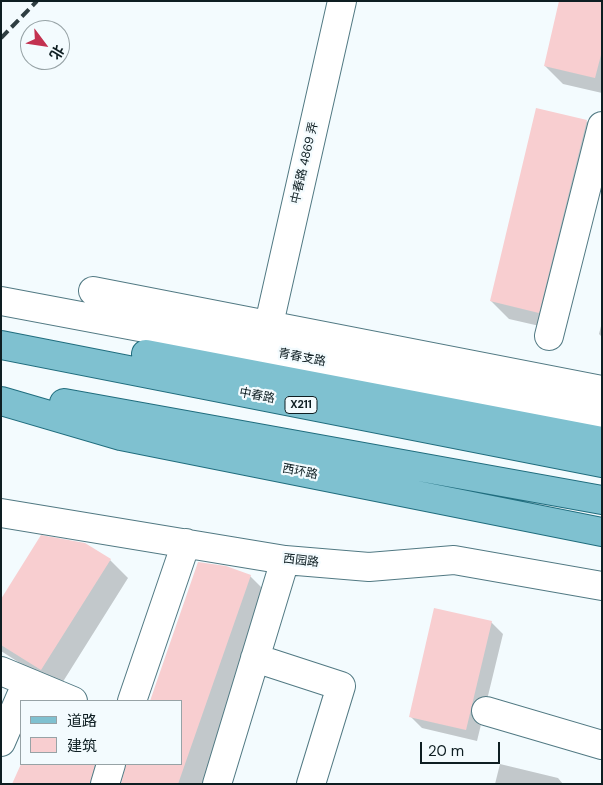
<!DOCTYPE html>
<html>
<head>
<meta charset="utf-8">
<style>
	body { margin:0 }
	#map { position:relative; width:603px; height:785px; overflow:hidden; background:#f3fbfe; font-family:"DM Sans","Noto Sans SC",sans-serif }
	canvas { display:block }
	.frame { position:absolute; inset:0; border:2px solid #0e1e22; pointer-events:none }
	.legend { position:absolute; left:20px; top:700px; width:162px; height:65px; box-sizing:border-box; background:#f3fbfe; border:1px solid #97a3a6; margin:0; padding:6px 9px; list-style:none; font-size:15px; color:#0e1e22 }
	.legend li { display:flex; align-items:center; gap:10px; height:25px }
	.legend b { width:25px; border:1px solid #97a3a6 }
	.north { position:absolute; left:20px; top:20px; width:50px; height:50px; box-sizing:border-box; background:#f3fbfe; border:1px solid #97a3a6; border-radius:50%; rotate:121deg; font-size:14px; font-weight:700; line-height:20px; text-align:center; color:#0e1e22 }
	.north::after { content:''; display:block; margin:auto; width:18px; height:22px; background:#c33250; clip-path:polygon(50% 0,100% 100%,50% 72%,0 100%) }
	.scale { position:absolute; left:420px; top:742px; width:80px; height:22px; box-sizing:border-box; border:2px solid #0e1e22; border-top:0; padding-left:6px; font-size:15px; line-height:18px; white-space:nowrap; color:#0e1e22; -webkit-text-stroke:4px #f3fbfe; paint-order:stroke }
</style>
</head>
<body>
<div id="map">
<canvas width="603" height="785"></canvas>
<div class="frame"></div>
<ul class="legend">
<li><b style="height:6px;background:#7fc1d0"></b>道路</li>
<li><b style="height:14px;background:#f8ced0"></b>建筑</li>
</ul>
<div class="north">北</div>
<div class="scale">20 m</div>
</div>
<script>
const context = document.querySelector('canvas').getContext('2d');
context.lineJoin = 'round';
function fillPath(path, color) {
  context.fillStyle = color;
  context.fill(path, 'evenodd');
}
function stroke(path, color, width, dash) {
  context.strokeStyle = color;
  context.lineWidth = width;
  context.lineCap = dash ? 'butt' : 'round';
  context.setLineDash(dash || []);
  context.stroke(path);
}
function drawText(font, color, halo, rows, align = 'center') {
  context.font = font + ' "DM Sans","Noto Sans SC",sans-serif';
  context.lineWidth = 4.5;
  context.setLineDash([]);
  context.textBaseline = 'middle';
  context.strokeStyle = halo;
  context.fillStyle = color;
  for (const [text, x, y, turn = 0] of rows) {
    context.save();
    context.translate(x, y);
    context.rotate((+turn || 0) * Math.PI / 180);
    context.textAlign = isNaN(turn) ? turn : align;
    if (halo) context.strokeText(text, 0, 0);
    context.fillText(text, 0, 0);
    context.restore();
  }
}
fillPath(new Path2D(`
	M602,1V93L563,84L545,66Z
	M587,121L602,136L557,330L509,319L491,301Z
	M602,322V337L599,334Z
	M110,560L128,578L59,688L1,651V601Z
	M199,563L250,576L268,594L202,784H122L129,764H181V701H151Z
	M491,622L503,634L477,741L422,728L410,716Z
	M22,764H117L108,784H13Z
	M500,764L558,778L563,784H495Z`), '#0003');
fillPath(new Path2D(`
	M559,1H602V51L595,78L544,66Z
	M536,108L587,120L539,313L490,301Z
	M41,535L85,543L111,559L41,670L1,645V599Z
	M198,562L226,566L251,575L178,784H121L126,764H181V701H150Z
	M434,608L492,621L466,730L409,717Z
	M21,764H95L90,784H12Z`), '#f8ced0');
const minor = new Path2D(`
	M93,291L602,390
	M1,301L602,414
	M269,324L342,1
	M549,336L602,126
	M1,513L285,560L369,567L454,560L602,586
	M255,658L341,686L311,784
	M1,671L73,701
	M132,701L186,543
	M486,711L602,745
	M1,742L27,682
	M105,784L111,764
	M217,784L285,560`);
const major = new Path2D(`
	M1,345L602,463
	M146,354L602,441
	M1,401L121,436L602,532
	M64,403L602,500`);
stroke(minor, '#517983', 30);
stroke(major, '#206d7e', 30);
stroke(minor, '#fff', 28);
stroke(major, '#7fc1d0', 28);
stroke(new Path2D(`
	M1,38L37,1`), '#2f3e42', 4, [10, 5]);
for (const [x, y, w] of [
	[301,405,32]
]) {
  const box = new Path2D();
  box.roundRect(x - w / 2, y - 8.5, w, 17, 4);
  context.fillStyle = '#f3fbfe';
  context.fill(box);
  stroke(box, '#0e1e22', 1);
}
drawText('bold 11px', '#0e1e22', null, [
	["X211",301,405]
]);
drawText('12px', '#0e1e22', '#f3fbfe', [
	["中春路 4869 弄",305,163,-77],
	["青春支路",302,358,11],
	["中春路",257,396,11],
	["西环路",300,472,11],
	["西园路",301,561,7]
]);
</script>
</body>
</html>
